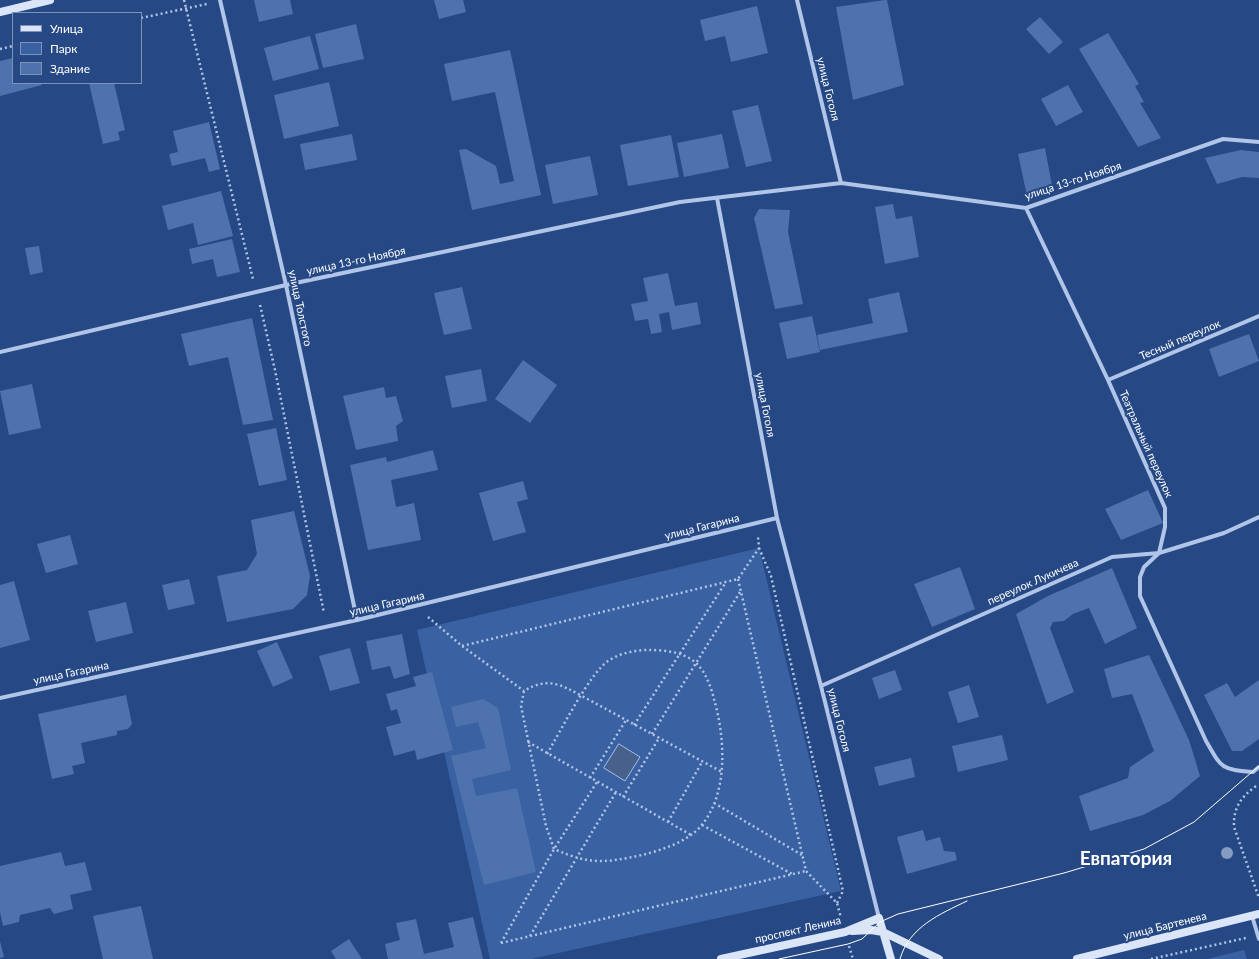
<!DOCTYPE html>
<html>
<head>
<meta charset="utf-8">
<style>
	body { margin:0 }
	#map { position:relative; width:1259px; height:959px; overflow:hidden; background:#264985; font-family:Lato,sans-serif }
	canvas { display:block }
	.legend { position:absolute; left:12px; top:12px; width:130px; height:72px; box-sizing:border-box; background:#264985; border:1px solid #7d92b6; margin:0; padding:5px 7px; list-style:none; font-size:12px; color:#fff }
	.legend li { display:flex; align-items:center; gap:8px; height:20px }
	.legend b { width:20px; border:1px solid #7d92b6 }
</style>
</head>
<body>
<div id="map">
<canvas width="1259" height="959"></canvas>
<ul class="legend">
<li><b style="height:5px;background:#dae5f7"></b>Улица</li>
<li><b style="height:11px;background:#3a61a2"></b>Парк</li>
<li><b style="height:11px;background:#4e72ad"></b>Здание</li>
</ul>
</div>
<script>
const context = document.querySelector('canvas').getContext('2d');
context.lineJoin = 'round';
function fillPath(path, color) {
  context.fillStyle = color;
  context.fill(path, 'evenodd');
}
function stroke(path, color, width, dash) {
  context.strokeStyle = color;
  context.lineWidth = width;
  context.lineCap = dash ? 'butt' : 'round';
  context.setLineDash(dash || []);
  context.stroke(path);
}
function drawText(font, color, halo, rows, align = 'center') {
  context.font = font + ' Lato,sans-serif';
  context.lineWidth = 4;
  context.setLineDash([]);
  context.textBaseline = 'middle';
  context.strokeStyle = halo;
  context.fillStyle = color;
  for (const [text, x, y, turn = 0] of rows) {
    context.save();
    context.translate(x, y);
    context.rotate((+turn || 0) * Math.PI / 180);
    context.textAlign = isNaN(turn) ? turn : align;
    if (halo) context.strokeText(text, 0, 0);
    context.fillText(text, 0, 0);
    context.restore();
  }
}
fillPath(new Path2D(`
	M759,548L841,891L531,959H490L417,630Z
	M1244,950L1247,959H1207Z`), '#3a61a2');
const water = new Path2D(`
	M619,744L640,757L625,781L604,768Z`);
fillPath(water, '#47608c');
stroke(water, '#a5bfe9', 1);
fillPath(new Path2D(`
	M254,0H290L293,14L259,22Z
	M434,0H463L466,12L439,19Z
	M885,0H887L904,85L853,100L836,7Z
	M757,6L768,53L731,62L725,36L705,41L700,20Z
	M1040,17L1063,42L1049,54L1026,29Z
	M356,24L364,59L323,68L315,34Z
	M1108,33L1139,84L1135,86L1144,102L1140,103L1161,138L1138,147L1079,49Z
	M310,36L319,69L273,81L264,48Z
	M510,50L541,195L472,210L459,150L466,149L496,166L500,184L514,181L495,92L452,101L444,64Z
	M13,58V83H41L42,85L0,96V61Z
	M329,82L339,126L284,139L274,95Z
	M89,83H114L125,130L118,132L120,140L103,144Z
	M1068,85L1083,112L1056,126L1041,99Z
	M758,105L772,161L746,167L732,111Z
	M209,122L220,169L209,172L205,158L172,166L169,154L178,152L173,131Z
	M352,134L357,160L305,170L300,144Z
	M722,134L729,168L684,177L677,143Z
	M671,135L679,177L628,186L620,145Z
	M1045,148L1053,191L1027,196L1018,154Z
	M1241,150L1259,152V178L1242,177L1217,184L1205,158Z
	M590,156L598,195L553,204L545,165Z
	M221,191L233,236L198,245L193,223L168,230L162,206Z
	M893,204L896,219L912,216L919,257L885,264L875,207Z
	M759,209L790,210L788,232L803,304L775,309L754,218Z
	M232,239L240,272L217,277L213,259L192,264L189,249Z
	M39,246L43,272L30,275L25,248Z
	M668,273L675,306L697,302L701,324L672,330L669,312L659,314L662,332L651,334L648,319L635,321L631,304L648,301L643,278Z
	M462,287L472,329L444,335L434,293Z
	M899,292L908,332L820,350L817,335L873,323L868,299Z
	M812,316L820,352L787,359L779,323Z
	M252,318L273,420L243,425L228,357L189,366L181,334Z
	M1249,334L1259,361L1219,377L1209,349Z
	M523,360L557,385L530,423L495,399Z
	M481,369L487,401L452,408L445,376Z
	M32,384L41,428L9,435L0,391Z
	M384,387L386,398L396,396L403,421L396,426L398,441L356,450L343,396Z
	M276,428L287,480L259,486L247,434Z
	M433,450L438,470L391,480L396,507L414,503L421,540L368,550L350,465L386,457L387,462Z
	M523,481L528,499L517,502L526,532L493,541L479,493Z
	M1148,490L1163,523L1121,540L1105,509Z
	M294,511L310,576L307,595L293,609L227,622L217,576L247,570L257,554L251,520Z
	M70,535L78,564L46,573L37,544Z
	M960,567L975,609L932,627L914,584Z
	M1112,568L1137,628L1105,644L1089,608L1073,614L1064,621L1053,622L1050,628L1074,692L1047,704L1016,614L1048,596Z
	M189,579L195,604L168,610L162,585Z
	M14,581L30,640L0,648V585Z
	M126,602L133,633L96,642L88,611Z
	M402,634L410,674L394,679L390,666L372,670L366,641Z
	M277,642L293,678L273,687L257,651Z
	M350,648L360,683L330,691L319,656Z
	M1149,655L1189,740L1200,776L1170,801L1143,815L1090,831L1079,796L1128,778L1130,767L1154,751L1132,694L1112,698L1104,669Z
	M895,670L902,690L879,699L872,678Z
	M432,672L453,750L417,760L415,750L394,756L386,727L401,723L397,709L391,711L386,694L416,686L413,677Z
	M1259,680V739L1242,751H1232L1204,695L1227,683L1235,697Z
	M969,685L979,717L958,723L948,692Z
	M126,695L132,724L128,729L117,731V735L81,743L85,763L72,766L74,774L52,779L38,714Z
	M483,699L498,708L511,770L472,779L476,796L517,788L536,872L484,885L451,756L486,748L478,722L456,727L451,707Z
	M1002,735L1008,760L958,772L952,746Z
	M911,758L915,777L879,786L874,767Z
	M923,830L926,841L940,837L944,851L955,852L957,860L907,874L897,837Z
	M61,852L65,866L85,862L92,890L70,895L73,909L54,914L50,908L20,915L19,922L3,926L0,912V866Z
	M141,906L153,959H103L93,916Z
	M473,917L483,959H388L385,944L400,940L396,923L416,919L424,954L454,947L448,923Z
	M349,939L362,959H336L331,951Z
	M0,941L4,957L0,958Z`), '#4e72ad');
stroke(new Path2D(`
	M184,0L253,279
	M141,18L207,4
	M0,49L13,46
	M260,305L275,370L324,613
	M759,548L771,576L843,891L837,903
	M738,579L806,871L837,903L841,918
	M428,617L462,646L524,691
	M462,646L738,579L759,548L758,537
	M634,725L726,582
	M652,734L740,592
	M528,742L691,835
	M547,754C560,732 590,673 608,661C620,653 635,650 649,650C665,650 685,652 697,664C706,673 711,687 714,699C725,737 729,793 701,826C687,842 662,850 642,855C605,863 590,865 554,849L546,826L521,706L524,691C547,677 560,684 582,696L722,772
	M590,778L626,720
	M1256,786C1241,797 1233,808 1234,827L1259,898
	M623,797L659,738
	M714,803L802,855
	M668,822L702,762
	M702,825L794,875
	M530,936L616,792
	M501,943L806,871
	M501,943L554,849L597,782
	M849,946L853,959
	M1151,959L1246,938`), '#b0c5e8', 2.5, [2, 3]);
stroke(new Path2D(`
	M220,0L286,285L357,620
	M841,183L1026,208L1223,139L1259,142
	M717,198L777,518L821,686L879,918
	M1026,208L1108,380L1165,508V527L1159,553L1144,567L1140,577V596L1206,741C1222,769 1221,769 1253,772L1259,767
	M0,352L286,285L680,202L841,183L797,0
	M1108,380L1259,316
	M821,686L1112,557L1159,553L1224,533L1259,517
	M0,698L357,620L777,518
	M1252,916L1259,939`), '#b0c5e8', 4);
stroke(new Path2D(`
	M0,12L50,0
	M852,931L871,930L883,932L939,959
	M721,959L845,932L879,918L891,959
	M1077,959L1259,914`), '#dae5f7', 8);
stroke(new Path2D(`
	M779,959L848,944L862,939L880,922L898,914L1064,873L1144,849L1194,822L1259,766
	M900,959C909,927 940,914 967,901`), '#fff', 1);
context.fillStyle = '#869dc3';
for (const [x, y] of [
	[1227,853]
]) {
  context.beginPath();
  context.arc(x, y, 6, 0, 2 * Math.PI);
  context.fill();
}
drawText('11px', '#fff', '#264985', [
	["улица Гоголя",828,89,76],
	["улица 13-го Ноября",1073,181,-18],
	["улица 13-го Ноября",356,261,-12],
	["улица Толстого",300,308,78],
	["Тесный переулок",1180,340,-23],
	["улица Гоголя",765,405,79],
	["Театральный переулок",1146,444,66],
	["улица Гагарина",702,527,-14],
	["переулок Лукичева",1033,582,-24],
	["улица Гагарина",387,604,-13],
	["улица Гагарина",71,673,-12],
	["улица Гоголя",839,720,76],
	["улица Бартенева",1165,926,-14],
	["проспект Ленина",798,930,-13]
]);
drawText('bold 19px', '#fff', '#264985', [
	["Евпатория",1126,859]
]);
</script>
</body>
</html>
